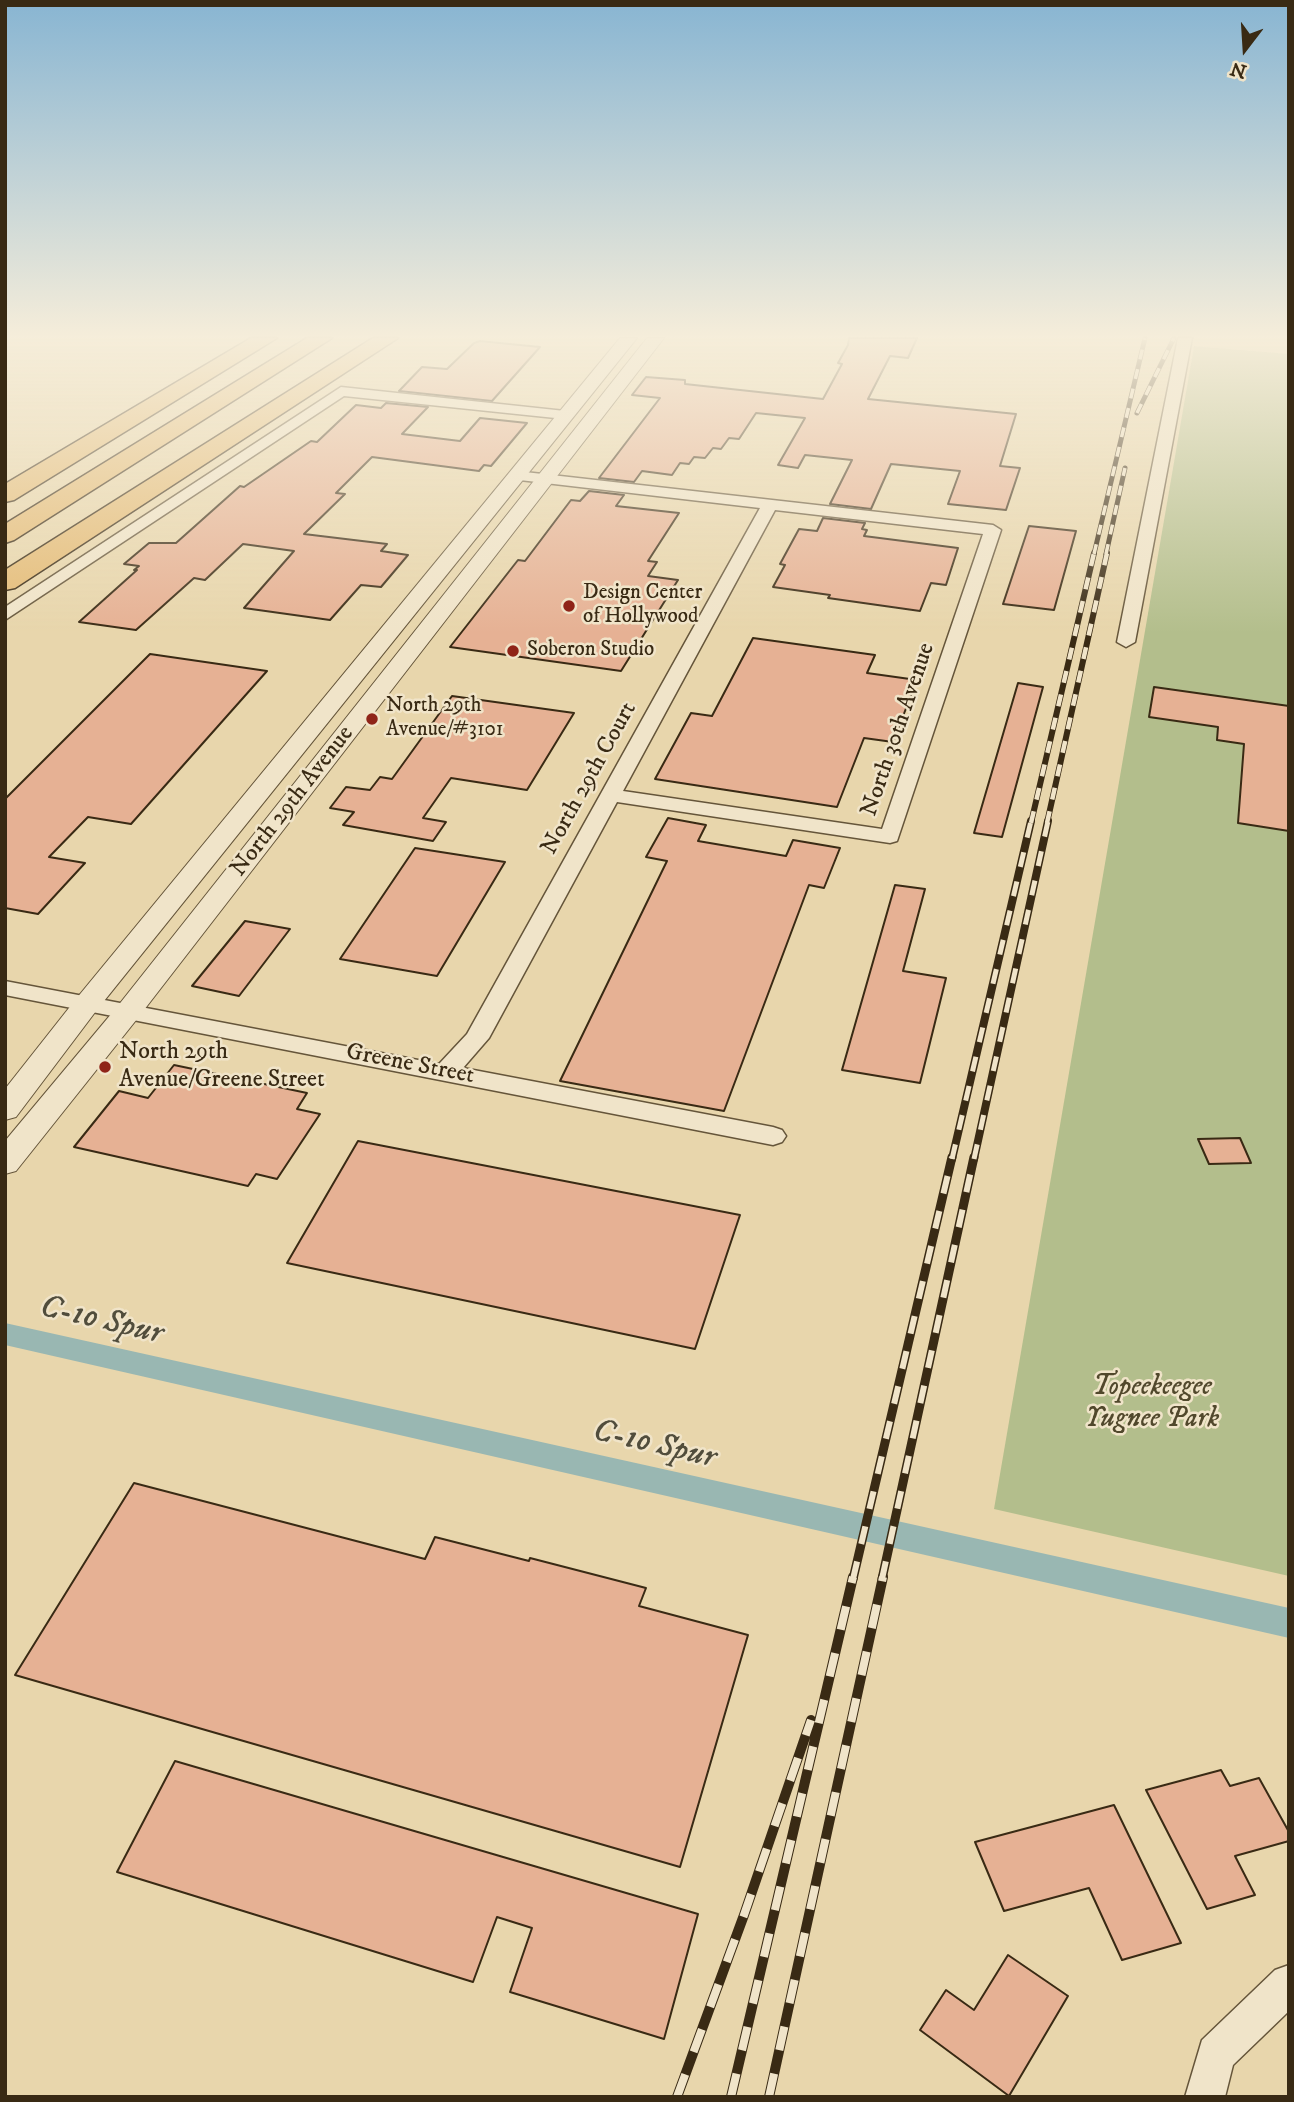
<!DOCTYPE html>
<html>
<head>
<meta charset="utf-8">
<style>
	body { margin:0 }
	#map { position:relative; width:1294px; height:2102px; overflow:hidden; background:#e8d6ac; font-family:"IM FELL DW Pica",serif }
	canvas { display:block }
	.frame { position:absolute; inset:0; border:7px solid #392a14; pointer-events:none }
	.north { position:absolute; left:1210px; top:14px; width:70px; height:70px; -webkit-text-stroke:5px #f0e4c9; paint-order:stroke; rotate:197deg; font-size:19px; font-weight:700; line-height:28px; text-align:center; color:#392a14 }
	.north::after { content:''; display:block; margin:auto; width:24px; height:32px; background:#392a14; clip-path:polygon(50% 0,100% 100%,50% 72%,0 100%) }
</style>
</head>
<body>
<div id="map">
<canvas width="1294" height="2102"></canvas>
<div class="frame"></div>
<div class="north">N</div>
</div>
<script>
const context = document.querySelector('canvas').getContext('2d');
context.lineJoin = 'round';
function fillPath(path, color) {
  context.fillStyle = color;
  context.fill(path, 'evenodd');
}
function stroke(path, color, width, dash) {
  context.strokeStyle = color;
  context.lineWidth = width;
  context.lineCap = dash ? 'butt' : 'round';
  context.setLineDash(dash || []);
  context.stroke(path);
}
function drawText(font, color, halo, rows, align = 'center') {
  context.font = font + ' "IM FELL DW Pica",serif';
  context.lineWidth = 5;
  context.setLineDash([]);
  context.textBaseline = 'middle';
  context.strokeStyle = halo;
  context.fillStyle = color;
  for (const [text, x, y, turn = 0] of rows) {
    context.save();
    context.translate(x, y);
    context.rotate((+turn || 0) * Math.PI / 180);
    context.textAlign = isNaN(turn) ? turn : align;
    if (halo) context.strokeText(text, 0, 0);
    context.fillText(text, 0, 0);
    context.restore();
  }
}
fillPath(new Path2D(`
	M1194,346L1289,354V1576L994,1509Z`), '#b3be8c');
fillPath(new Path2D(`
	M5,1323L1289,1608V1638L5,1345Z`), '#99b7b2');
const building = new Path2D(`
	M849,338H917L908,358L890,356L868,399L1016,414L1000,466L1020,468L1006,510L948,504L960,471L891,464L871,509L830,504L852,460L805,455L798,468L778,465L805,418L756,413L739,439L729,438L721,449L713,448L705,458L694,457L689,464L680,463L672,475L642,471L634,482L599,478L660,398L632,395L646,377L685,380V384L823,399L842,364L838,363L848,345Z
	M480,341L540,347L492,401L399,391L422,367L447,369L474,343Z
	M386,403L428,407L402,434L460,441L480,418L527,423L491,466L484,465L479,471L372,457L336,493L345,494L304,534L387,544L381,551L408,555L381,587L361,585L330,620L244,608L294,551L243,544L205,580L194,578L136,630L79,622L137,570H134L139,566L124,564L149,543H176L240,486L244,487L311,441L317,442L356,405L381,408Z
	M589,491L624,495L616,506L679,513L648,561L657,562L648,576L678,580L621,671L450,647L518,560L525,561L571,500L580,501Z
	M823,518L865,523L862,529L867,530L864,536L958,548L946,585L931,583L920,611L828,598L830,595L773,587L785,565L780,564L799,529L817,531Z
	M1029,526L1076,531L1054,610L1003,604Z
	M753,638L875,655L867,673L917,680L893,742L864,738L837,807L655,779L691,713L712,716Z
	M150,654L267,671L131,824L88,817L49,857L85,863L38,914L5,908V799Z
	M1018,683L1043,687L1002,837L974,833Z
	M1154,687L1289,706V831L1238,823L1244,744L1217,740L1218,727L1149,717Z
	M452,696L574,713L527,790L451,778L423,818L446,822L433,841L343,825L354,812L330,808L346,787L370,790L380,777L392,779Z
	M668,818L706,825L698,841L786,856L793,840L840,848L824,888L809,885L724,1111L560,1081L667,861L646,857Z
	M415,848L505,862L437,976L340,959Z
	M895,885L925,889L903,971L946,978L920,1083L842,1070Z
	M245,921L290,929L239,996L192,986Z
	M174,1065L307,1093L297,1109L320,1114L277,1179L256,1174L248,1186L74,1147L119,1091L148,1098Z
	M1240,1138L1251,1163L1209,1164L1198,1139Z
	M358,1141L740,1215L695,1349L287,1263Z
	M134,1483L425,1559L435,1537L529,1561L530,1558L646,1588L639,1606L748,1635L680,1867L15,1675Z
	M175,1761L698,1914L664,2039L510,1992L532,1928L497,1917L473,1982L117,1872Z
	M1221,1770L1230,1786L1259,1778L1289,1832V1841L1235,1856L1255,1895L1207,1909L1146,1790Z
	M1114,1805L1181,1943L1122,1960L1089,1888L1004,1911L975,1842Z
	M1008,1955L1068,1996L1009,2096L920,2030L946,1990L974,2010Z`);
fillPath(building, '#e6b194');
stroke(building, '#392a14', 2);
const minor = new Path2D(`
	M1178,338H1192L1135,642L1126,647L1117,642Z
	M341,387L565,411L572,415L565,419L344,396L5,620V607Z
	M516,471L993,525L1001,530L897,841L890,843L617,802L489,1038L463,1068L773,1127L782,1130L786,1136L782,1142L773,1145L5,995V981L439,1064L467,1034L760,508L511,479L508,476ZM775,510L983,534L882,829L623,791Z
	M1289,1965V2011L1233,2065L1225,2097H1185L1202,2040L1275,1970Z`);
const tertiary = new Path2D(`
	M620,338H637L96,1011L16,1117L5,1120V1089L76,999Z
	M647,338H664L137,1019L16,1171L5,1174V1141L117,1007Z`);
const motorway = new Path2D(`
	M251,338H277L14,500L5,502V484Z
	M307,338H332L14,540L5,543V524Z
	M373,338H398L15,588L5,590V570Z`);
stroke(minor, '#65553a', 3);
stroke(tertiary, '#65553a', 2);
stroke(motorway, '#392a14', 3);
fillPath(minor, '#f0e4c9');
fillPath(tertiary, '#f0e4c9');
fillPath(motorway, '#e4bb76');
const railFar4 = new Path2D(`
	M1137,413L1174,338
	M1094,554L1145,338
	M1106,554L1125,468`);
const railFar3 = new Path2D(`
	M1031,823L1094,553
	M1047,823L1107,553`);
const railFar2 = new Path2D(`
	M952,1159L1031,821
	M974,1159L1048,821`);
const railFar1 = new Path2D(`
	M853,1579L952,1157
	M882,1579L974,1157`);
const rail = new Path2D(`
	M677,2097L744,1915L811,1720
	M731,2097L853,1577
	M769,2097L883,1577`);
stroke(railFar4, '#392a14', 5);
stroke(railFar3, '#392a14', 6);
stroke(railFar2, '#392a14', 8);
stroke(railFar1, '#392a14', 9);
stroke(rail, '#392a14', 10);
stroke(railFar4, '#f0e4c9', 3.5, [10]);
stroke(railFar3, '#f0e4c9', 4.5, [12]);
stroke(railFar2, '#f0e4c9', 5, [15]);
stroke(railFar1, '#f0e4c9', 6, [18]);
stroke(rail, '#f0e4c9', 8, [24]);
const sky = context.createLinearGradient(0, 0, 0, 633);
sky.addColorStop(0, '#88b5d2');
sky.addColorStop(0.53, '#f5edda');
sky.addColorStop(1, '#f5edda00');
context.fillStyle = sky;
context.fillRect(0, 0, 1294, 633);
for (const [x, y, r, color] of [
	[569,606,7,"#8f2418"],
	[513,651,7,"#8f2418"],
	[372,719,7,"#8f2418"],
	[105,1067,7,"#8f2418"]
]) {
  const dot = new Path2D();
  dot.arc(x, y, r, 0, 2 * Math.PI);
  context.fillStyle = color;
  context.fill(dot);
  stroke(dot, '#f0e4c9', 2.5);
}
drawText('21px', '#392a14', '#f0e4c9', [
	["Design Center",583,594],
	["of Hollywood",583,618],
	["Soberon Studio",527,651],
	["North 29th",386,707],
	["Avenue/#3101",386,731]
], 'left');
drawText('24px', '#392a14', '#f0e4c9', [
	["North 30th Avenue",899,730,-71],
	["North 29th Court",590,779,-61],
	["North 29th Avenue",293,802,-52],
	["Greene Street",410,1065,11]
]);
drawText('24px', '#392a14', '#f0e4c9', [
	["North 29th",119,1053],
	["Avenue/Greene Street",119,1081]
], 'left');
drawText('italic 28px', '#51482c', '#f0e4c9', [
	["Topeekeegee",1152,1388],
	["Yugnee Park",1152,1420]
]);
drawText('italic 32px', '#514d3c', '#f0e4c9', [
	["C-10 Spur",101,1322,13],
	["C-10 Spur",654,1446,13]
]);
</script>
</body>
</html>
